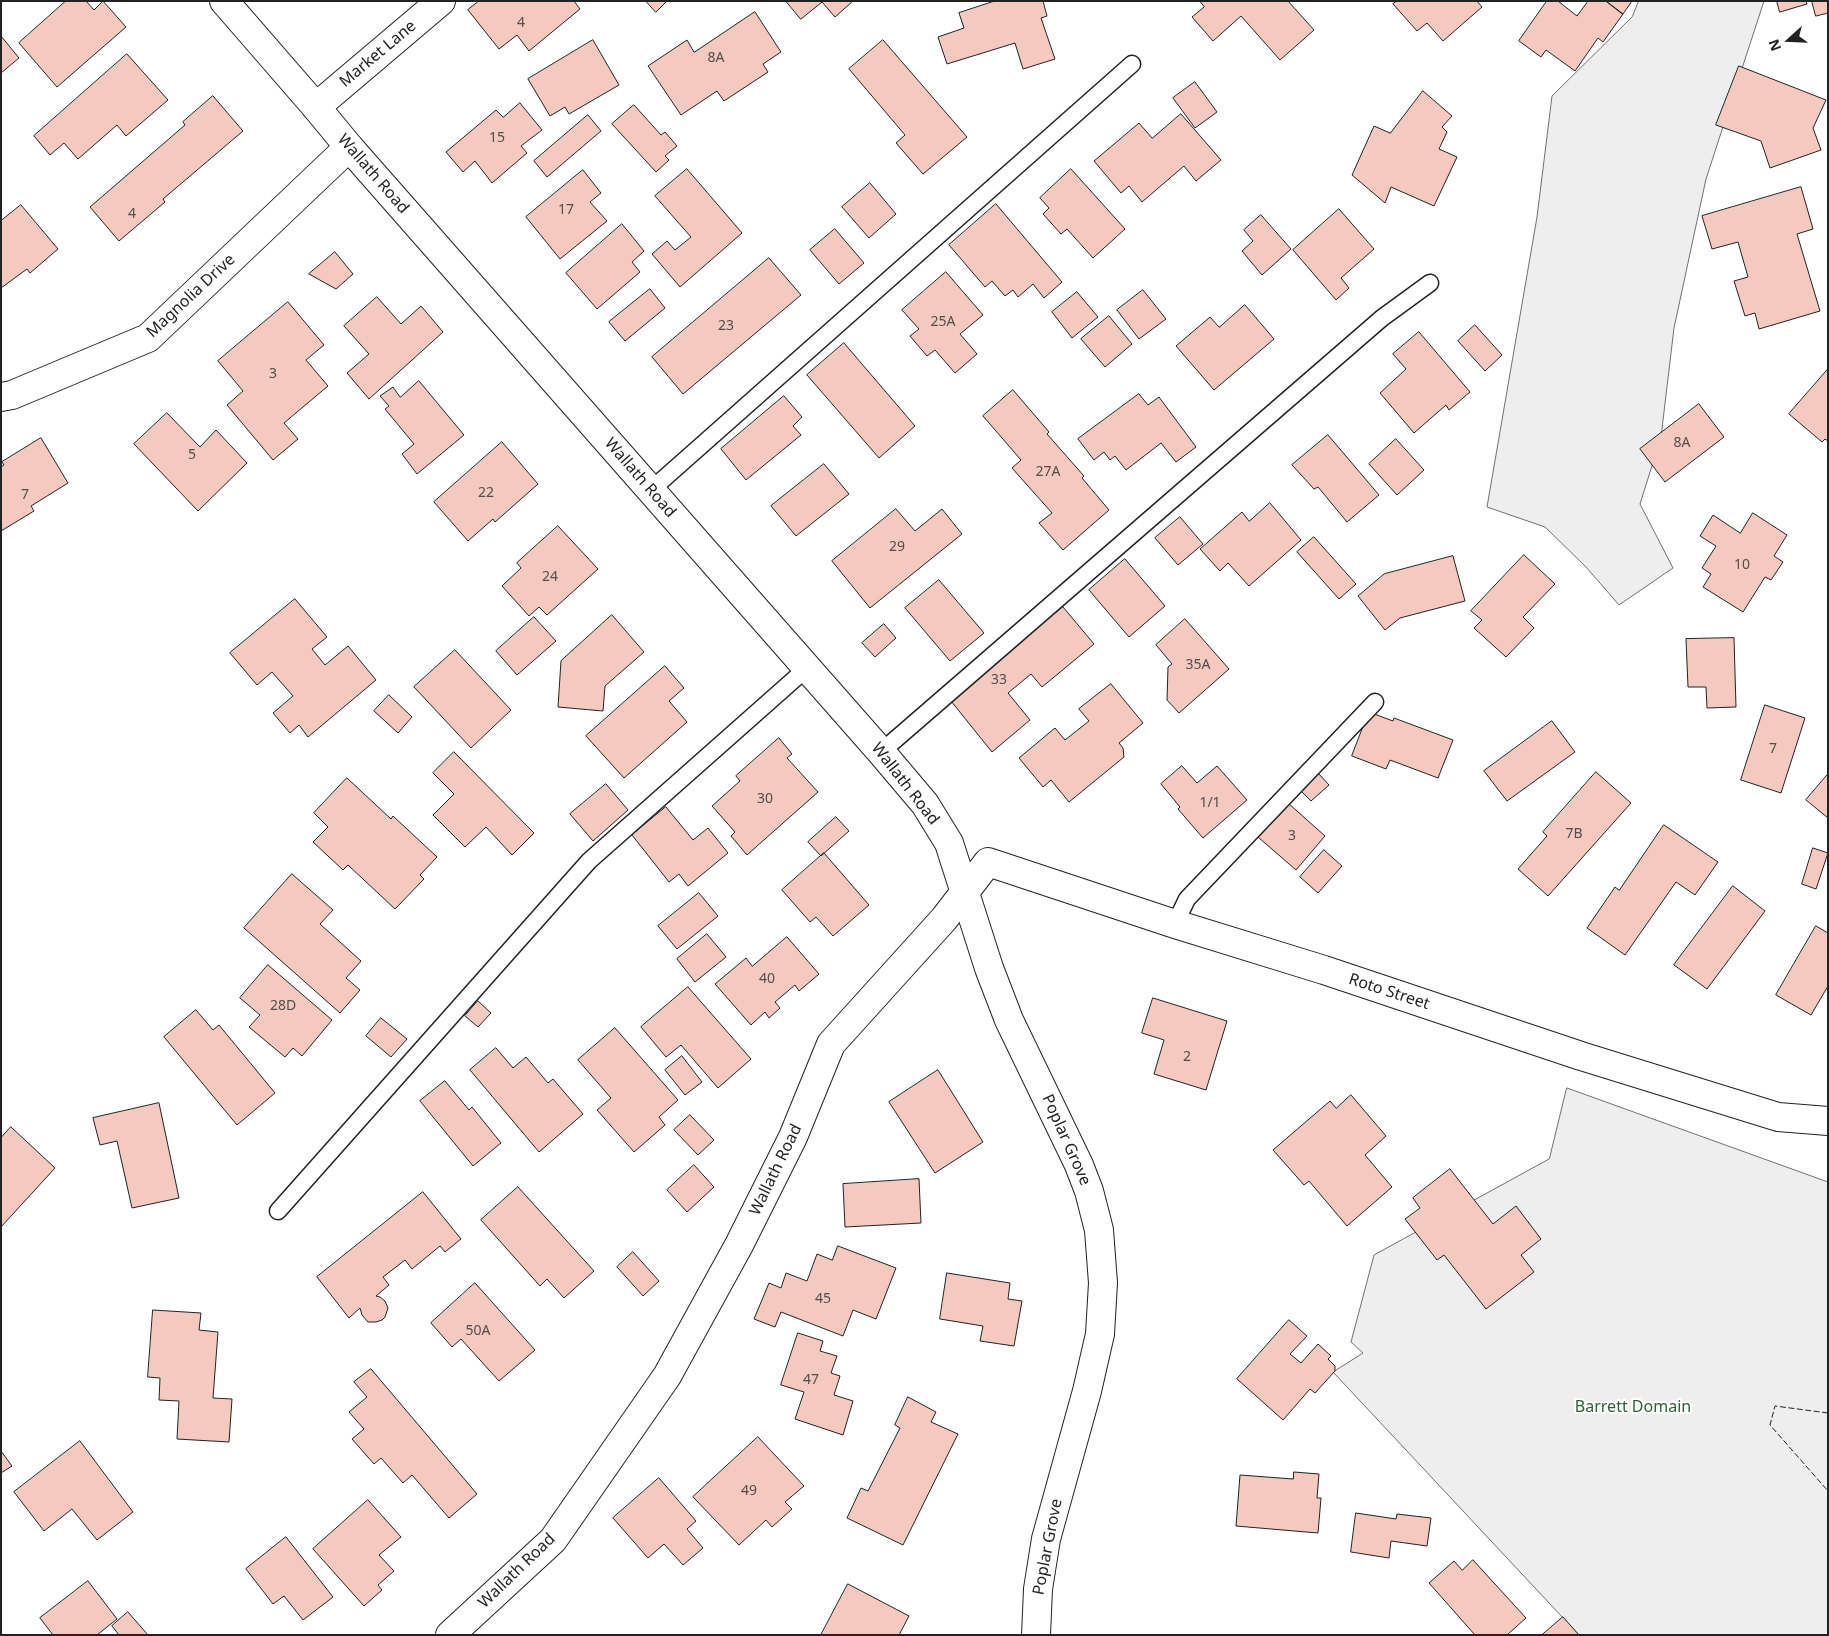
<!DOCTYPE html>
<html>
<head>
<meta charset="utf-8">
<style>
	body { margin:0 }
	#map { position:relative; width:1829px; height:1636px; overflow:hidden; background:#fff; font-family:"Noto Sans",sans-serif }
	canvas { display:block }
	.frame { position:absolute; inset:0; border:2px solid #222; pointer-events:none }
	.north { position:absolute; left:1764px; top:15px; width:50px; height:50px; -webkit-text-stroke:4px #fff; paint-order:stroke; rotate:250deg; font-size:14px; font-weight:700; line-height:20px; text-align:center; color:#222 }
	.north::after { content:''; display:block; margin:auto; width:18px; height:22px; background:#222; clip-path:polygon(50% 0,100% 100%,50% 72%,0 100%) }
</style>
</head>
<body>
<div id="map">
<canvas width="1829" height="1636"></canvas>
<div class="frame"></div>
<div class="north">N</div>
</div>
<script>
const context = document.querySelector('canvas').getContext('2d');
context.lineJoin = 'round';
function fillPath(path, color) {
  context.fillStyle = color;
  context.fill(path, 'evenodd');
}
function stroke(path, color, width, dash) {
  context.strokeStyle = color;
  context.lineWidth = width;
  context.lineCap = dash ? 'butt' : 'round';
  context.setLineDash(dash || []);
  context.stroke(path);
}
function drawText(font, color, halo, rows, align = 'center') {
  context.font = font + ' "Noto Sans",sans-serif';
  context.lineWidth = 4;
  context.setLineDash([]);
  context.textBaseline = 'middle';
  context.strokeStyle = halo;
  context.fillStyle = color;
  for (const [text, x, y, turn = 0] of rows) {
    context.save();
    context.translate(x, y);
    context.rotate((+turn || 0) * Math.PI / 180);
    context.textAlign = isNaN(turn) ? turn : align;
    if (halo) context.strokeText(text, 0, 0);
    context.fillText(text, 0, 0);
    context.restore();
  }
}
const green = new Path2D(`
	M1639,1H1764L1706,179L1674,328L1661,437L1640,504L1673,568L1619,605L1586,567L1545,527L1487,507L1537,217L1552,96L1632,17Z
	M1567,1088L1828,1182V1635H1579L1333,1372L1363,1353L1351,1342L1374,1255L1549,1159Z`);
fillPath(green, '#eee');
stroke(green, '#6f6f6f', 1);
const building = new Path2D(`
	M66,1H86L94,10L103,1L126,27L57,87L19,43Z
	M479,1H574L580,9L529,51L517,35L499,49L468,10Z
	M646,1H667L656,12Z
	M786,1H853L835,17L822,2L801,19Z
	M995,1H1043L1047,16L1041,18L1055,59L1023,69L1015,43L947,64L938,37L964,28L959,13Z
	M1200,1H1288L1314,30L1280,60L1241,16L1213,41L1192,17L1204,7Z
	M1397,1H1477L1482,7L1443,41L1427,23L1417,31L1393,4Z
	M1547,1H1558L1577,16L1588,1H1606L1623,14L1603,42L1598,38L1575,71L1546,50L1541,57L1519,41Z
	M1606,1H1632L1623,14Z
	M1777,1H1806L1807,4L1780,12Z
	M1812,1H1828V13L1816,16Z
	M755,12L781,52L763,64L768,72L724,101L717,91L681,115L648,66L687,40L694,52Z
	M1,36L19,58L1,73Z
	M593,40L619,85L569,114L565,107L550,116L528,79Z
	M883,40L967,137L923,174L896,143L905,135L849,69Z
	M127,54L168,100L126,136L117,125L78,159L64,143L50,155L34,136Z
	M1739,66L1826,100L1813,128L1821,150L1770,168L1761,141L1716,125Z
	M1195,82L1217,112L1195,128L1173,98Z
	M1423,91L1452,116L1442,127L1447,132L1439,149L1457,157L1434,206L1391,187L1385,203L1352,175L1374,126L1390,133Z
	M213,96L243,131L163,199L165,202L119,241L90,207L185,125L183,122Z
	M520,103L542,130L521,146L527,153L492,183L475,161L463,172L446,152L496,110L503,117Z
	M634,105L661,135L665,132L677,146L665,156L669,160L656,172L612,124Z
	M1181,114L1221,160L1196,181L1184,166L1142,202L1129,186L1121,193L1094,161L1139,123L1152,138Z
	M588,115L601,131L547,177L534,161Z
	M687,169L742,233L680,287L652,254L667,241L675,250L691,237L655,196Z
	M1071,169L1125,229L1093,258L1067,229L1061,234L1043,214L1049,208L1040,198Z
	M583,170L601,193L590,202L607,221L560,259L526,217Z
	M870,183L896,214L869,238L842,207Z
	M1801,187L1813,229L1797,234L1820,311L1759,329L1755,313L1745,316L1734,281L1748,277L1738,242L1712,249L1702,216Z
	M996,204L1062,282L1044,298L1033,284L1018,297L1013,290L1005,296L992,281L985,287L949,245Z
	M21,205L58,249L30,273L27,269L1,288V221Z
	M1339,209L1374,249L1341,278L1349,288L1336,300L1293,250Z
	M1261,215L1291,249L1262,275L1242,251L1253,241L1244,230Z
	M622,224L644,251L632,262L640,272L597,309L566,273Z
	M835,229L864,263L839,284L810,250Z
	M335,252L353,274L336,289L309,274Z
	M769,258L801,295L683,394L652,357Z
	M946,272L983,315L960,334L977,354L955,373L935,350L927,356L910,336L919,329L902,310Z
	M650,289L665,308L625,341L609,322Z
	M1143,290L1166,319L1139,339L1117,310Z
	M1077,292L1098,317L1072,338L1052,312Z
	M377,297L401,324L421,306L443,332L369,399L347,373L369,354L344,326Z
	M288,302L324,345L306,360L328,386L284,423L298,439L273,460L227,405L243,391L218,361Z
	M1245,305L1274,339L1214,390L1176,346L1210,317L1219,327Z
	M1109,316L1132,344L1105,367L1081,339Z
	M1475,325L1502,355L1485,371L1458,341Z
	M1419,332L1470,392L1449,410L1446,405L1414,433L1380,393L1406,369L1393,354Z
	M844,343L915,426L879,458L807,375Z
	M1828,369V441L1825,439L1822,442L1789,414Z
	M419,381L464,435L417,474L402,454L414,444L385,409L389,406L380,396L393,387L400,397Z
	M1013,390L1049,432L1047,434L1084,476L1082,478L1109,510L1063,550L1039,523L1052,513L1012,468L1021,460L983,416Z
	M1139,394L1148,405L1159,397L1196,447L1176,462L1161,443L1126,470L1115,456L1110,460L1104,452L1094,460L1078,439Z
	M784,396L802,417L793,426L801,435L746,480L721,449Z
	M1699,404L1724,437L1665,482L1640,449Z
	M167,413L200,447L216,430L247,463L198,511L134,444Z
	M1328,435L1379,495L1347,522L1318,487L1314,489L1292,465Z
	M41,438L68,483L31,506L34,511L1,531V467L4,465L2,462Z
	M1396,439L1424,470L1397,495L1369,464Z
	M502,442L538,484L495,522L493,519L468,541L434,502Z
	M824,464L849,494L796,536L771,506Z
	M1270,503L1301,540L1249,586L1228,563L1220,571L1200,549L1242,512L1249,521Z
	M896,509L915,531L942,509L962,534L870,608L832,561Z
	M1753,513L1787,535L1774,556L1783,562L1771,580L1765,577L1743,612L1703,587L1711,574L1702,568L1716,546L1700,536L1713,515L1740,533Z
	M1180,517L1203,544L1178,565L1155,538Z
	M558,526L598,569L547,615L539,607L529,616L502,586L521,568L517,563Z
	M1314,537L1356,584L1339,599L1297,552Z
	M1524,555L1555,584L1523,617L1534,628L1506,657L1474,628L1482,620L1471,611Z
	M1453,556L1465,601L1400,618L1385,630L1358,596L1384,574Z
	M1125,559L1165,606L1129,637L1089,590Z
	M939,580L984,633L950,661L905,608Z
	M295,599L327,637L312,649L325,665L348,646L376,680L308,737L299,725L290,733L273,713L293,696L272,672L257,685L230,653Z
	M1063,607L1094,644L1042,687L1031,674L1008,693L1030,720L992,752L951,701L984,674L980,670L1015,646Z
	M612,615L644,652L605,686L603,711L558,707L561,661Z
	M534,617L556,641L517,675L496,651Z
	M1185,619L1229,669L1179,713L1167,700L1168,667L1172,664L1156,645Z
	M884,624L896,638L875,657L862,643Z
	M1734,638L1736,707L1707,708L1706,687H1688L1686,639Z
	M455,650L511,710L471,748L414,687Z
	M665,666L684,688L669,701L687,722L624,778L586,736Z
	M1111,684L1143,723L1119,743L1123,748L1124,757L1069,802L1051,780L1043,787L1019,758L1055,728L1065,740L1089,721L1079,709Z
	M389,695L412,717L398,733L374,711Z
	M1765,705L1805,718L1781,793L1741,780Z
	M1369,712L1393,721L1394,718L1453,740L1438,778L1390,760L1386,769L1352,756Z
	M1552,721L1575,752L1507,801L1484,771Z
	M779,738L792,754L787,758L818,792L747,855L731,836L735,832L712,806L740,781L736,776Z
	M454,752L534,833L512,855L486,827L465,847L433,815L454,794L433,773Z
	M1182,766L1197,783L1217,766L1247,800L1203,838L1178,809L1180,807L1161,784Z
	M1596,772L1631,803L1548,896L1518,869L1547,836L1543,832Z
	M1318,773L1329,785L1311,801L1300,790Z
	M1828,774V818L1806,800Z
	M347,778L391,819L393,816L437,857L420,875L424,879L395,909L348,865L343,870L313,842L328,827L314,813Z
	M606,784L628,810L593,841L570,814Z
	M1288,803L1325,836L1296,870L1258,837Z
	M666,807L693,840L708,828L728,853L688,886L679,874L669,882L632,835Z
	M836,817L849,831L821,856L808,842Z
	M1664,825L1718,862L1695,895L1676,882L1625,955L1587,928L1615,887L1619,890Z
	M1813,848L1828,853L1816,889L1802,884Z
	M1324,850L1342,866L1318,893L1300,877Z
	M824,853L869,905L833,936L816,917L810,922L782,890Z
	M292,874L333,910L320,924L361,961L346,978L360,990L340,1013L244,928Z
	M1733,886L1765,911L1707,989L1674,965Z
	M699,893L718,916L677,949L658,926Z
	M1816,926L1828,933V986L1811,1015L1776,995Z
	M707,934L726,957L695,982L677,959Z
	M787,937L819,974L799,991L795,985L775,1002L780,1008L769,1018L765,1012L751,1025L715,984L746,958L752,966Z
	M268,965L332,1020L302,1056L293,1048L285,1057L249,1027L260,1015L240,998Z
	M688,987L751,1059L718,1088L681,1045L666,1057L641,1027Z
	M1153,998L1227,1021L1206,1090L1154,1074L1164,1040L1142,1033Z
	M478,1001L491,1013L478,1027L465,1016Z
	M196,1010L213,1030L219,1025L275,1093L237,1125L164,1037Z
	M381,1018L407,1039L391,1057L366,1036Z
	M615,1028L678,1100L659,1117L665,1125L634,1152L597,1110L611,1098L578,1060Z
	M496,1048L513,1068L526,1057L548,1083L553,1079L583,1114L539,1152L470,1070Z
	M682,1056L702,1082L685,1095L665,1070Z
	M938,1070L983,1142L935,1173L889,1102Z
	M445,1081L469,1110L472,1107L501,1143L473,1166L420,1101Z
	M1351,1095L1386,1136L1365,1155L1392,1187L1347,1226L1309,1181L1304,1185L1273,1150L1330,1101L1336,1108Z
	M159,1103L179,1198L132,1208L117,1141L100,1145L93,1118Z
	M690,1115L714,1140L698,1155L674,1130Z
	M11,1127L55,1168L1,1227V1138Z
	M694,1165L714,1187L687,1212L667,1190Z
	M1450,1169L1493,1224L1516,1206L1541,1239L1521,1255L1534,1272L1486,1309L1444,1255L1437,1260L1405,1219L1420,1208L1413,1198Z
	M919,1179L921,1223L845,1227L843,1184Z
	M518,1187L594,1271L564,1298L547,1279L540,1286L481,1220Z
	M423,1192L461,1239L445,1252L440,1246L412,1269L405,1260L383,1277L389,1285L376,1296L380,1297L385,1301L388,1308L385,1317L382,1320L376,1322H368L362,1315L360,1308L349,1318L317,1277Z
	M838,1246L896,1268L876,1319L853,1310L843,1336L781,1312L775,1327L754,1319L769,1283L781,1288L786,1273L807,1281L817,1254L832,1260Z
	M633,1252L659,1281L643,1296L617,1267Z
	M947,1273L1010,1283L1008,1299L1022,1301L1014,1346L980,1341L983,1326L940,1319Z
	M475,1283L535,1350L499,1381L461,1339L452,1347L431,1323Z
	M153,1310L201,1313L199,1330L218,1332L213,1398L232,1399L229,1442L177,1439L179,1401L159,1400L160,1378L148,1377Z
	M1289,1320L1307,1336L1290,1354L1301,1363L1318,1344L1331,1356L1328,1359L1335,1366V1371L1315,1393L1310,1389L1283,1420L1237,1379Z
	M798,1333L823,1341L820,1351L837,1356L831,1373L840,1376L834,1395L853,1401L843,1435L795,1419L804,1392L781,1385Z
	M371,1369L477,1494L449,1518L412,1475L403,1483L381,1458L374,1464L352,1439L364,1429L349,1412L367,1397L354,1382Z
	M908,1397L936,1412L931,1422L958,1434L903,1545L847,1518L861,1488L868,1491L900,1428L895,1425Z
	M758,1437L804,1486L785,1502L792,1509L772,1527L766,1520L739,1545L693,1497Z
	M80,1441L133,1512L97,1540L72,1509L44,1531L14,1492Z
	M1,1451L12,1466L1,1473Z
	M1294,1472L1319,1474L1317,1498H1321L1318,1533L1236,1526L1240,1475L1293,1479Z
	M659,1478L696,1521L687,1529L703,1548L683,1565L664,1544L648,1558L613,1518Z
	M368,1500L401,1537L379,1555L394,1571L378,1585L382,1590L364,1606L313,1549Z
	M1356,1513L1396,1519L1397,1514L1431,1518L1427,1546L1391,1541L1389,1558L1351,1552Z
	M286,1537L333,1597L303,1620L284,1596L273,1604L246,1569Z
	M1473,1560L1526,1618L1507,1635H1475L1429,1583L1454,1561L1462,1570Z
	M88,1581L117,1619L97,1635H53L40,1618Z
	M848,1584L909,1616L899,1635H821Z
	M128,1612L148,1635H119L112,1626Z
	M1563,1617L1579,1635H1542Z`);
fillPath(building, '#f3c9c0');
stroke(building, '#222', 1);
const lane = new Path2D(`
	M651,490L1132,64
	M881,752L1382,318L1430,283
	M1175,924L1187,899L1375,702
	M278,1211L589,861L807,668`);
const street = new Path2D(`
	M316,107L441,1
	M1,397L12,395L148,338L349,147
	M450,1635L553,1540L667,1376L739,1245L793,1137L831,1044L944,919L988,862L1175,924L1324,970L1581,1056L1778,1117L1828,1121`);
const secondary = new Path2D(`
	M224,1L316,107L349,147L881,752L925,804L949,843L989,968L1009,1020L1079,1165L1089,1191L1099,1230L1103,1283L1100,1334L1087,1391L1046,1539L1038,1589L1036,1635`);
stroke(lane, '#222', 19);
stroke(street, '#222', 30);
stroke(secondary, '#222', 30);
stroke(lane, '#fff', 16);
stroke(street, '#fff', 28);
stroke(secondary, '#fff', 28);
stroke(new Path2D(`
	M1828,1413L1775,1406L1770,1425L1828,1491`), '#222', 1, [6, 2.5]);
drawText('14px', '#564c4a', null, [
	["4",521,23],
	["8A",716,58],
	["15",497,138],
	["17",566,210],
	["4",132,214],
	["25A",943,322],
	["23",726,326],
	["3",273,374],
	["8A",1682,443],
	["5",192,455],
	["27A",1048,472],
	["22",486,493],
	["7",25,495],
	["29",897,547],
	["10",1742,565],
	["24",550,577],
	["35A",1198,665],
	["33",999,680],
	["7",1773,749],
	["30",765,799],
	["1/1",1210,803],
	["7B",1574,834],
	["3",1292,836],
	["40",767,979],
	["28D",283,1006],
	["2",1187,1057],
	["45",823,1299],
	["50A",478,1331],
	["47",811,1380],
	["49",749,1491]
]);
drawText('16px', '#222', '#fff', [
	["Market Lane",378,54,-40],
	["Wallath Road",373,174,49],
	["Magnolia Drive",191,296,-43],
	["Wallath Road",640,478,49],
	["Wallath Road",905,784,52],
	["Roto Street",1389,992,18],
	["Poplar Grove",1066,1140,66],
	["Wallath Road",776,1170,-64],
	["Poplar Grove",1048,1547,-79],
	["Wallath Road",517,1571,-44]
]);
drawText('16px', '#2f5e38', '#fff', [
	["Barrett Domain",1633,1407]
]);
</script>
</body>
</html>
